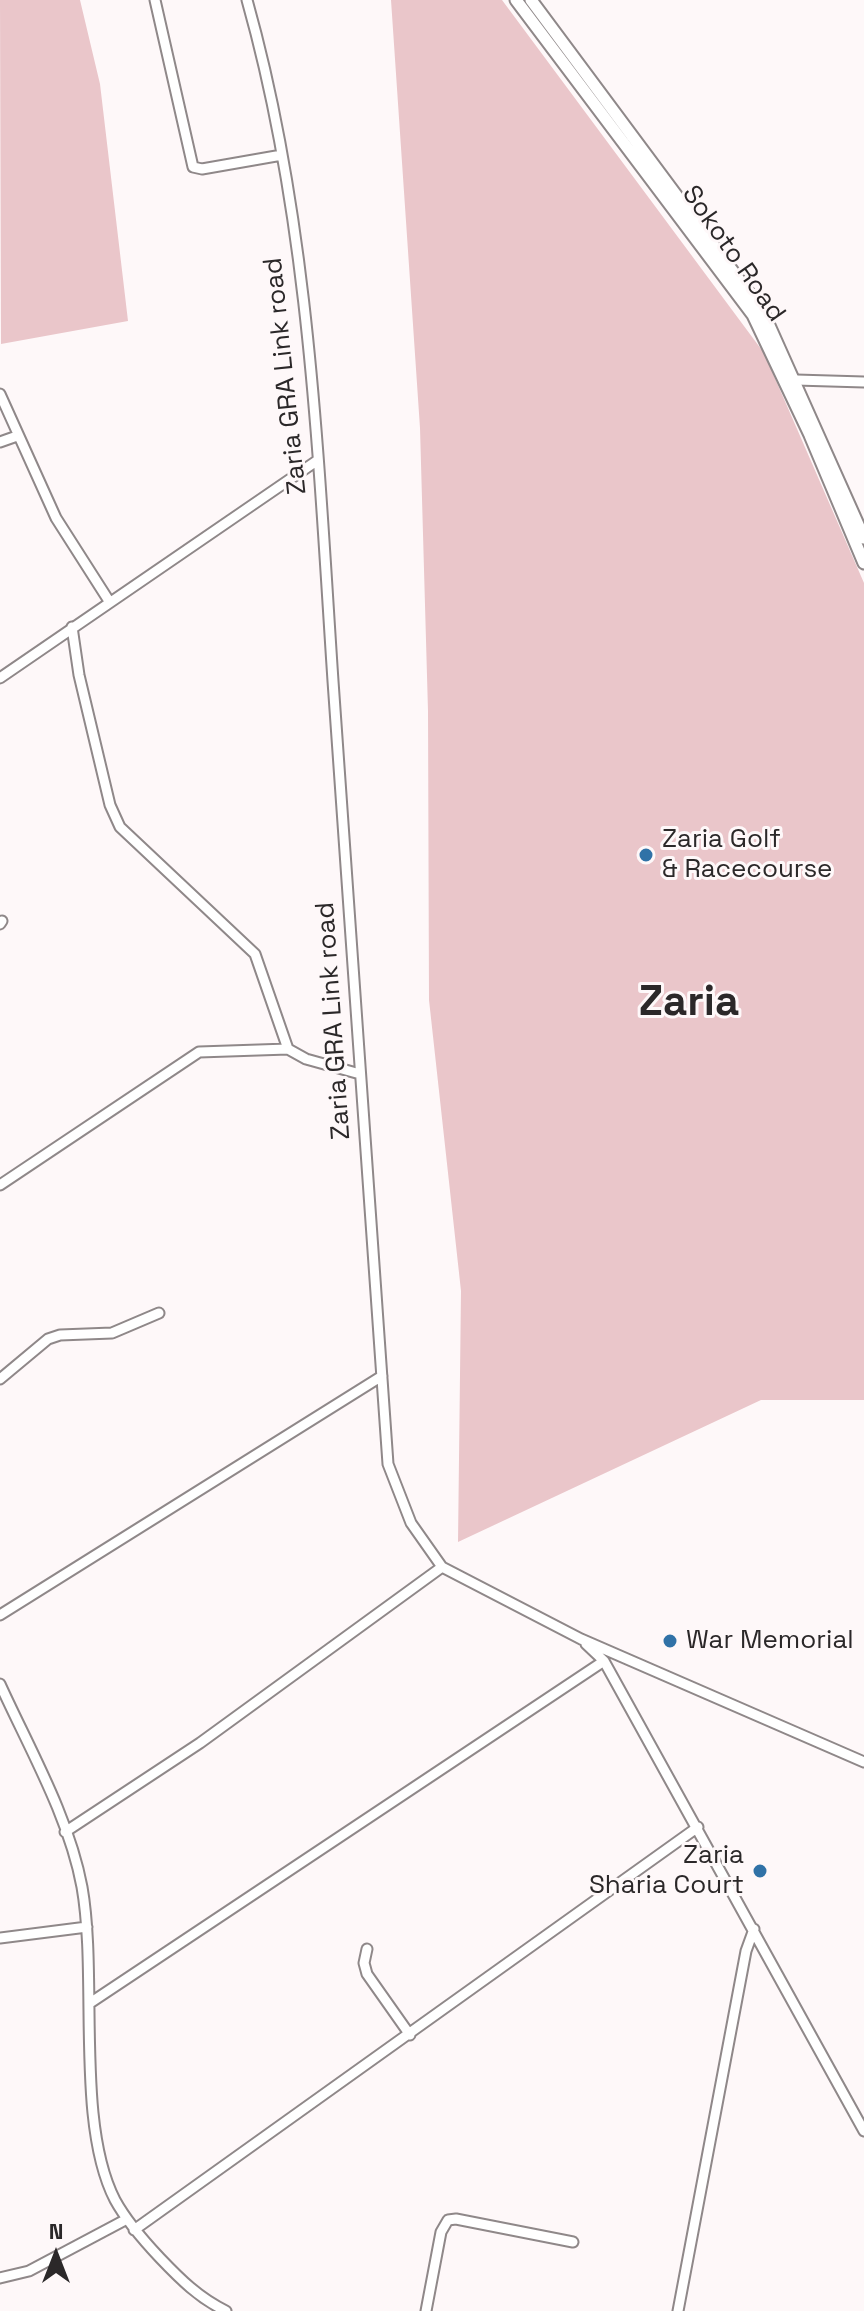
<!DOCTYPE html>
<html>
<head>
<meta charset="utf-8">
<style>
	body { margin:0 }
	#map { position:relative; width:864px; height:2311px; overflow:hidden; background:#fef8f9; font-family:"Space Grotesk",sans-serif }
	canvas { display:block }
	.north { position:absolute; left:16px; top:2215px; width:80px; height:80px; -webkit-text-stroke:6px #fef8f9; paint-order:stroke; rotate:0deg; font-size:22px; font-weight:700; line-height:32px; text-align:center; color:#2b2829 }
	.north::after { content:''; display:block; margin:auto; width:28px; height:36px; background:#2b2829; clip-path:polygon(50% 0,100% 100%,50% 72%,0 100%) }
</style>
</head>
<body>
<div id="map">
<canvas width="864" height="2311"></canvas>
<div class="north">N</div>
</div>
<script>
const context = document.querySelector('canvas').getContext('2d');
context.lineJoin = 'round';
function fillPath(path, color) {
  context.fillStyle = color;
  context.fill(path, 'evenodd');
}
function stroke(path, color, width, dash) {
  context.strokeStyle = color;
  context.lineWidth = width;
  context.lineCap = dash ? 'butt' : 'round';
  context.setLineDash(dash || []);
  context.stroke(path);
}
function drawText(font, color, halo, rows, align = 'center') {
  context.font = font + ' "Space Grotesk",sans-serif';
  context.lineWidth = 6;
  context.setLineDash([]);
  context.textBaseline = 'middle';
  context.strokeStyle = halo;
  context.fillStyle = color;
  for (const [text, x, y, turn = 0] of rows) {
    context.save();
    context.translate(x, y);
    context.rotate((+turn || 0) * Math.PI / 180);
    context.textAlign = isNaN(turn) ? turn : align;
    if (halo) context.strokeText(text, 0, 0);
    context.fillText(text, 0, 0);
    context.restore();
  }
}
fillPath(new Path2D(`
	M0,0H80L100,84L128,321L1,344Z
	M391,0H502L764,353L864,583V1400H761L458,1542L461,1291L429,1000L428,711L420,428Z`), '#eac6ca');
const minor = new Path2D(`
	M155,0L193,167L202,169L282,155
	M247,0C309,220 318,454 333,681C351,942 370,1203 388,1464L411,1523L442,1567L581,1639L864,1762
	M796,380L864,382
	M0,394L56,518L109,601
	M0,442L17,436
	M72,627L79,675L110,805L120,827L255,954L288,1049
	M0,678L318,460
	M0,924L2,921
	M0,1185L199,1052L288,1049L306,1059L360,1074
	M0,1379L48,1339L60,1335L112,1333L159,1313
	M0,1615L382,1376
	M586,1644L604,1661L864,2131
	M0,1684C29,1748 69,1817 82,1887C98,1977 75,2123 115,2200C127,2222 143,2240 160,2258C180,2279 199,2298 226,2311
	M65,1832L200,1743L442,1567
	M0,1938L87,1927
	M367,1949L364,1963L367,1974L410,2035
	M90,2003L604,1661
	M134,2230L698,1827
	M0,2278L29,2271L127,2219
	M426,2311L441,2232L448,2220L456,2219L573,2242
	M678,2311L746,1951L754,1929`);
const major = new Path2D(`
	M516,0L753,315L810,435L864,563
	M531,0L763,312L864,538`);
stroke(minor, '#8f8889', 13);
stroke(major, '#8f8889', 15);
stroke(minor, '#fff', 9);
stroke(major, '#fff', 11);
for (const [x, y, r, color] of [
	[646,855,8,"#3072a7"],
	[670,1641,8,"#3072a7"],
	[760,1871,8,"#3072a7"]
]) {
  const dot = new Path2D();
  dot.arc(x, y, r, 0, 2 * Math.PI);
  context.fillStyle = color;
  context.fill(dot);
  stroke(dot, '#fef8f9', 3);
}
drawText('26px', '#2b2829', '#fef8f9', [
	["Sokoto Road",733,254,55],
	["Zaria GRA Link road",286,376,-96],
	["Zaria GRA Link road",334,1021,-94]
]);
drawText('26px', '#2b2829', '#fef8f9', [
	["Zaria Golf",662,840],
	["& Racecourse",662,870],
	["War Memorial",686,1641],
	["Zaria",744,1856,"right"],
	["Sharia Court",744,1886,"right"]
], 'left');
drawText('bold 42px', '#2b2829', '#fef8f9', [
	["Zaria",689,1004]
]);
</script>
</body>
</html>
